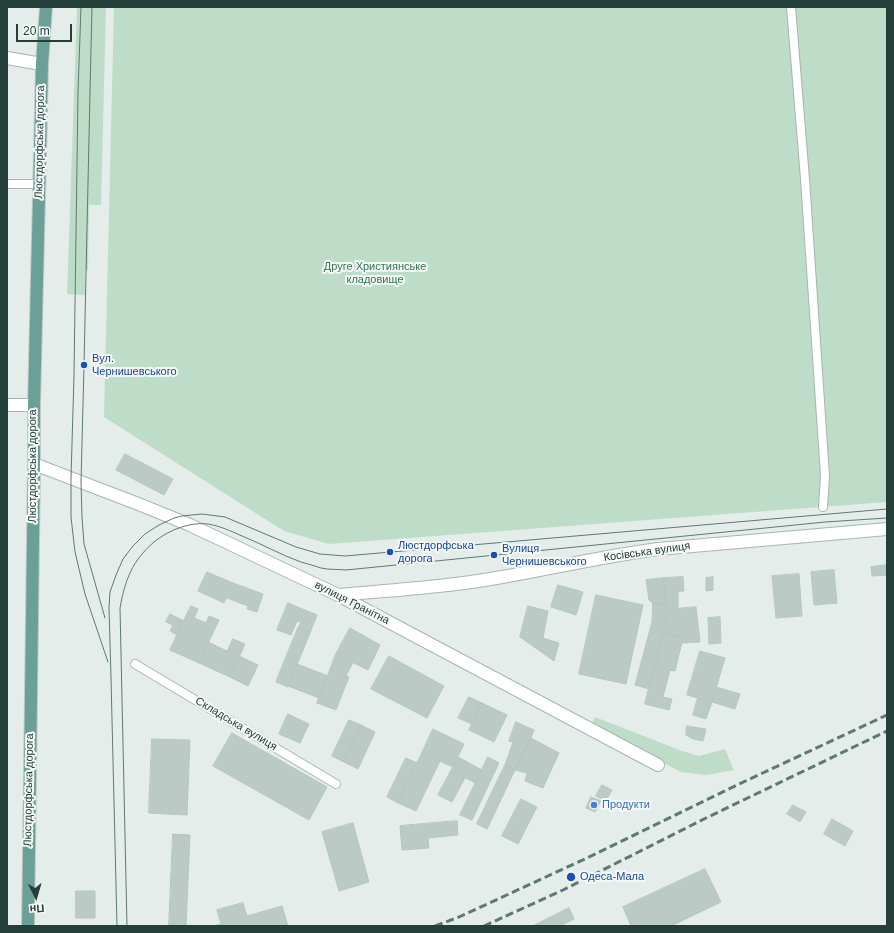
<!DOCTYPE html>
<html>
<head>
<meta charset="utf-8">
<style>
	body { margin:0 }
	#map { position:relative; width:894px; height:933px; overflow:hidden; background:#e4ede9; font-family:Helvetica,sans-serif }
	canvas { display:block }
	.frame { position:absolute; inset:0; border:8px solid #243e39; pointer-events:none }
	.north { position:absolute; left:16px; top:877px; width:40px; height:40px; -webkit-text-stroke:3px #f4f9f7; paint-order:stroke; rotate:175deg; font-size:11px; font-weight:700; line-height:16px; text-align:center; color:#243e39 }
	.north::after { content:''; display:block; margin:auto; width:14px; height:18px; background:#243e39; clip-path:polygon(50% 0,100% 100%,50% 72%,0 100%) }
	.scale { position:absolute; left:16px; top:24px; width:56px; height:18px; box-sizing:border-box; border:2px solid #243e39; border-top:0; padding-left:5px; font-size:12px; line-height:14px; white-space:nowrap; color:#243e39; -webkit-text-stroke:3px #f4f9f7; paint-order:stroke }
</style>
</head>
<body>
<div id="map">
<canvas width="894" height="933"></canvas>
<div class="frame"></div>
<div class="north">Пн</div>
<div class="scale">20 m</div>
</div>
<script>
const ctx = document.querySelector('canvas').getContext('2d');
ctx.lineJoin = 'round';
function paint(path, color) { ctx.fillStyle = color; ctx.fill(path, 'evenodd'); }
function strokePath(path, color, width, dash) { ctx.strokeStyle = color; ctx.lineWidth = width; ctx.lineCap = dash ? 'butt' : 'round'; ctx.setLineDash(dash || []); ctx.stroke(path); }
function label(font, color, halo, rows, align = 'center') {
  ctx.font = font + ' Helvetica,sans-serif'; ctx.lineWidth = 4; ctx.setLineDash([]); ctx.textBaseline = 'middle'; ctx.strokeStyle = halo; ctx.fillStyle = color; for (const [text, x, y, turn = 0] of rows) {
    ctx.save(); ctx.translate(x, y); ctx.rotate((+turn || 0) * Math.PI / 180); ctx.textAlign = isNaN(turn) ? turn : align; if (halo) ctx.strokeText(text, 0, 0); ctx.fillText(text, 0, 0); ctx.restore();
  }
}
paint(new Path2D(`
	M77 7H106L101 205H89L88 270H85V295L67 294Z
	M114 7H887V502L329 544 284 531 104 417Z
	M595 717 682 751 699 756 725 749 734 770 706 775 681 772 591 725Z`), '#beddc9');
const building = new Path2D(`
	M125 454 173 479 164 495 116 470Z
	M887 565V575L872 576 871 567Z
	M834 570 837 603 814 605 811 572Z
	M207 572 233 583 224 603 198 591Z
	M799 574 802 616 776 618 772 576Z
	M683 577 684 591 665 592 664 578Z
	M713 577V590L706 591V578Z
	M664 578 666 605 653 604 649 600 646 580Z
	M233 583 263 594 257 612 247 609 248 606 227 598Z
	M558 585 583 592 576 615 551 607Z
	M665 592H678V609L666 610Z
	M596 595 643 605 626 684 579 674Z
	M288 603 317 615 310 633 298 628 301 622 297 621 291 635 277 630Z
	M653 604 666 605 667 616 649 689 635 685 652 622Z
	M191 606 198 609 194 618 206 623 209 616 219 620 199 663 170 650Z
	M528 606 548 611 543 638 559 643 554 661 520 637Z
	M696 607 700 642 682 643 683 638 663 633 667 616 666 610Z
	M170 614 184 621 177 635 170 631 173 625 166 622Z
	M720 617 721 643 709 644 708 618Z
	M298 628 310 633 288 687 276 682Z
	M350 628 380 645 368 670 336 654Z
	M663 633 683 638 675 671 670 670 663 697 672 699 669 710 645 704Z
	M233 639 245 644 230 677 199 663 208 642 227 651Z
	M700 651 725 658 712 702 687 695Z
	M336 654 353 662 346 676 330 670Z
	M239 656 258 665 248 686 230 677Z
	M389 656 444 686 427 718 371 689Z
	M297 664 328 676 319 698 288 686Z
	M330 670 349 677 336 710 317 703Z
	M716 687 740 694 735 709 712 702Z
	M469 697 482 703 472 724 458 718Z
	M698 698 712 702 706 719 693 715Z
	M482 703 507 715 494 742 469 730Z
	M288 714 309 724 300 743 279 734Z
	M349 720 361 725 344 762 332 756Z
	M516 722 534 730 531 738 515 770 505 765 513 742 509 741Z
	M361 725 375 732 358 769 344 762Z
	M687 726 706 729 703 741 693 739 686 735Z
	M433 729 464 744 453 767 422 753Z
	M232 733 327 787 309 820 213 766Z
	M531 738 559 753 543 788 525 781 527 773 515 770Z
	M152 739 190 740 187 815 149 813Z
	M422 753 440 761 416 811 398 803Z
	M458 757 482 770 476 783 451 771Z
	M488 757 499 763 472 820 460 815Z
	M406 758 417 763 398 803 387 797Z
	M505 765 515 770 487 829 477 824Z
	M451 771 465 778 452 802 438 795Z
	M602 785 612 790 606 801 596 796Z
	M591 797 601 801 595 812 586 808Z
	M521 799 537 807 518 844 502 836Z
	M793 805 806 812 800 822 787 814Z
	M832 819 853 831 845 846 824 834Z
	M457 821 458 835 428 838 429 848 402 850 400 826Z
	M353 823 369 882 339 891 322 832Z
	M173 834 190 835 186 926H169Z
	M705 869 721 902 671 926H631L623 907Z
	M76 891H95V918H76Z
	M243 903 247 916 282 906 288 926H214L221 924 217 910Z
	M569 908 574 919 560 926H533Z`);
paint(building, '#bccac6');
strokePath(building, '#b6c6c1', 1);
const service = new Path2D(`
	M791 7 805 179 825 476 823 507
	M7 184H39
	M135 664 336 784`);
const minor = new Path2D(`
	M7 405H34
	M34 464 141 505 190 525 338 595 658 765
	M338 595C393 590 448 587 502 577 554 568 605 556 658 549L887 529`);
const tertiary = new Path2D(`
	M7 58 42 64`);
const primary = new Path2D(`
	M28 926 34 464V405L41 111 42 64 46 7`);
strokePath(service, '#a7b5b1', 10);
strokePath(minor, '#a7b5b1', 14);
strokePath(tertiary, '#a7b5b1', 14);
strokePath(primary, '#c2c9c8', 14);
strokePath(service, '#fff', 8);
strokePath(minor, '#fff', 12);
strokePath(tertiary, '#fff', 12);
strokePath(primary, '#6aa097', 12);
strokePath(new Path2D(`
	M81 7 78 92 74 375 71 478V517L75 552 85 594 108 662
	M92 7 90 92 84 365 81 482 82 517 84 544 105 618
	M117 926 111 678 109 608 110 592 116 575 123 559 133 546 145 534 159 525 174 518 182 516 202 514 225 517 296 547 320 554 345 556 887 509
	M127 926 120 608C125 580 132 561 154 542 169 530 189 522 208 524 220 526 231 531 242 536 262 544 281 555 301 562 308 564 315 566 321 568 329 570 338 569 346 570L825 522 887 518`), '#5e7974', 1);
strokePath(new Path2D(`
	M435 926 459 917 587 858 737 785 887 715
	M484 926 563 890 706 818 887 731`), '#5e7974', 3, [8, 4]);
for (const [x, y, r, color] of [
	[84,365,4,"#1a4fb4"],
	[390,552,4,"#1a4fb4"],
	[494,555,4,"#1a4fb4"],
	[594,805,4,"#3f7fe0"],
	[571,877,5,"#1a4fb4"]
]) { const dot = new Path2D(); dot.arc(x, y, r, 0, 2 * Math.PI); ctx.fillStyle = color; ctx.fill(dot); strokePath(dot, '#f4f9f7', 1.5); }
label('11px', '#243e39', '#f4f9f7', [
	["Люстдорфська дорога",40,142,-89],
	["Люстдорфська дорога",33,466,-90],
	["Косівська вулиця",647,552,-8],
	["вулиця Гранітна",352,603,27],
	["Складська вулиця",236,724,31],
	["Люстдорфська дорога",29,790,-89]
]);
label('11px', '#2f734f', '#f4f9f7', [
	["Друге Християнське",375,267],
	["кладовище",375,280]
]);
label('11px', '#164399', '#f4f9f7', [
	["Вул.",92,359],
	["Чернишевського",92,372],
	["Люстдорфська",398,546],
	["дорога",398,559],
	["Вулиця",502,549],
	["Чернишевського",502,562],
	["Одеса-Мала",580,877]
], 'left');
label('11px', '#366cbe', '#f4f9f7', [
	["Продукти",602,805]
], 'left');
</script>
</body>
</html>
